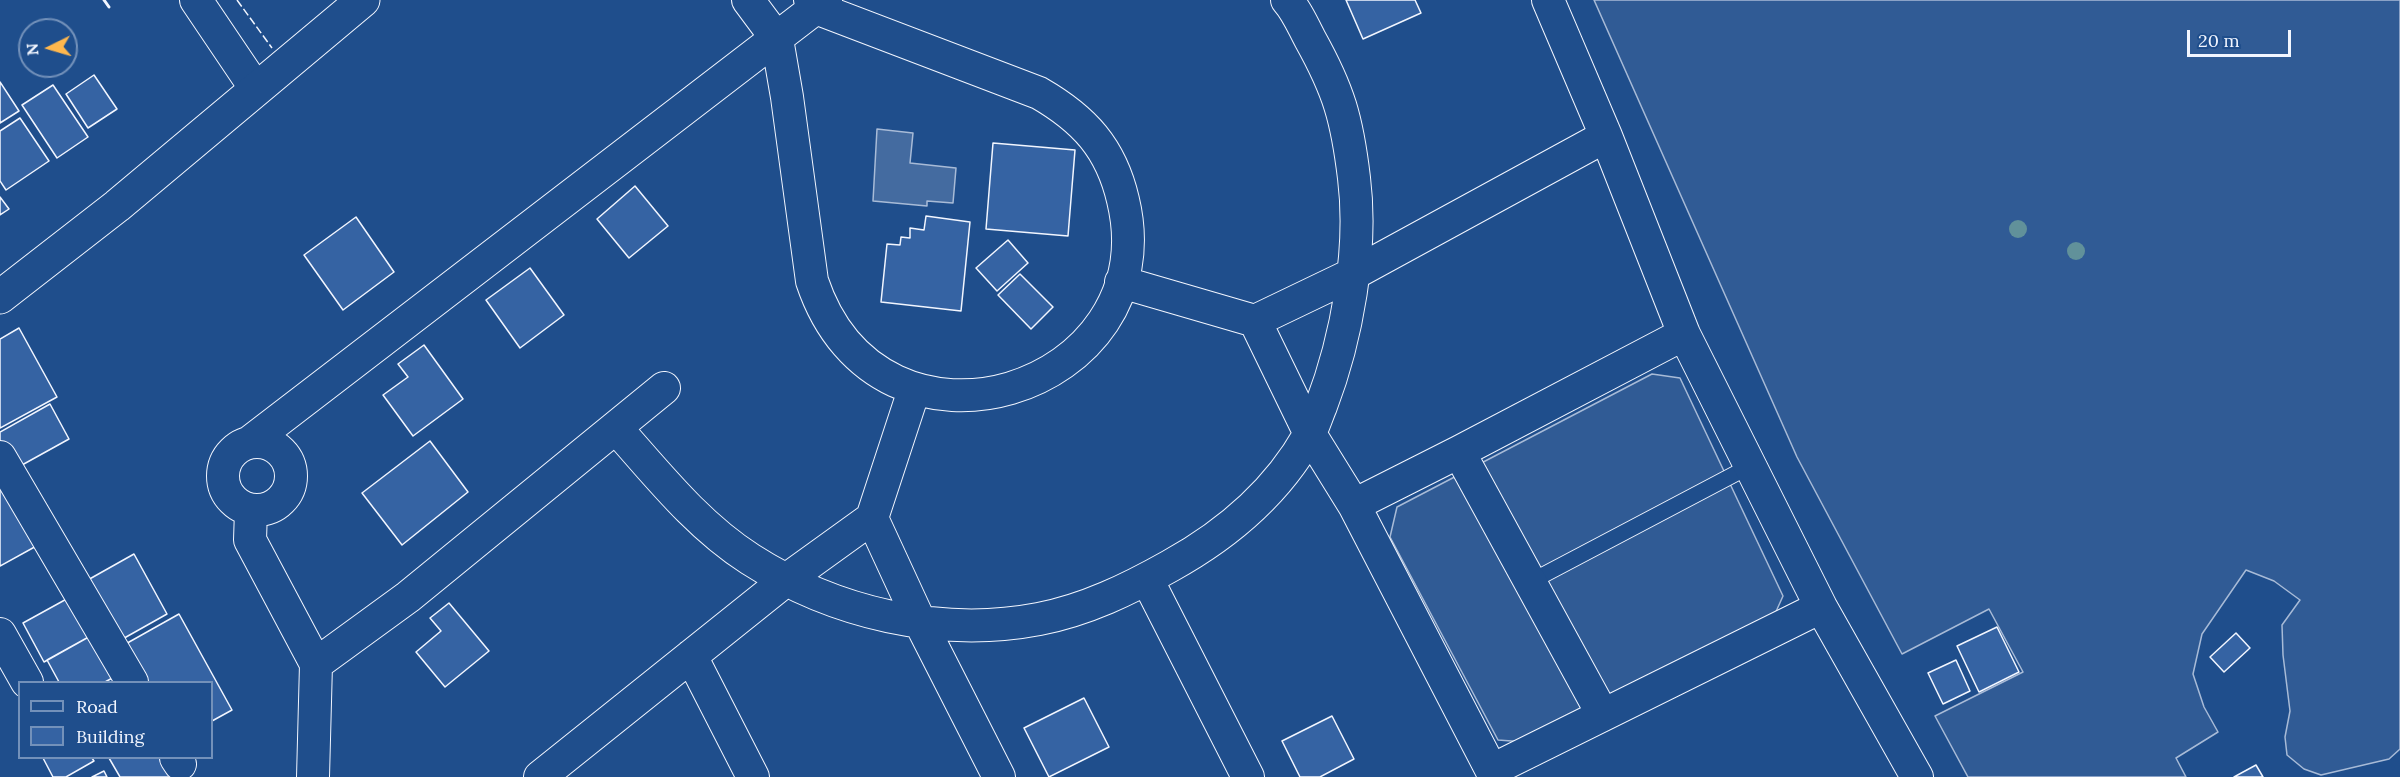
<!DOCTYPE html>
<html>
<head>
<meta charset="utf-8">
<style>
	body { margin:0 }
	#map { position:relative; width:2400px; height:777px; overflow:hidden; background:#1f4e8c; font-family:Lora,serif }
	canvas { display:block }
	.legend { position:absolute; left:18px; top:681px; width:195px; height:78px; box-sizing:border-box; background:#1f4e8c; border:2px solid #7391ba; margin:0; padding:8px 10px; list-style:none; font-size:18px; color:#f2f6ff }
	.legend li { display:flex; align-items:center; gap:12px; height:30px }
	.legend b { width:30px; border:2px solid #7391ba }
	.north { position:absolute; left:18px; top:18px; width:60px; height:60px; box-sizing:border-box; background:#1f4e8c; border:2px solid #7391ba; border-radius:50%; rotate:265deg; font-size:16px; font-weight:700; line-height:24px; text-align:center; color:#f2f6ff }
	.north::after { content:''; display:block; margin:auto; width:21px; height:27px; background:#ffb74d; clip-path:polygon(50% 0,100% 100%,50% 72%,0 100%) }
	.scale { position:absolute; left:2187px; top:30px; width:104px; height:27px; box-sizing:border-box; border:3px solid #f2f6ff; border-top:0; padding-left:8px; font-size:18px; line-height:21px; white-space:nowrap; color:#f2f6ff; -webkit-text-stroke:4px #1f4e8c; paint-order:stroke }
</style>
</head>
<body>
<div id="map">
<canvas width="2400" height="777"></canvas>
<ul class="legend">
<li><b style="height:8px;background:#1f4e8c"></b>Road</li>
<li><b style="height:16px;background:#3563a3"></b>Building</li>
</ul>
<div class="north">N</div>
<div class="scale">20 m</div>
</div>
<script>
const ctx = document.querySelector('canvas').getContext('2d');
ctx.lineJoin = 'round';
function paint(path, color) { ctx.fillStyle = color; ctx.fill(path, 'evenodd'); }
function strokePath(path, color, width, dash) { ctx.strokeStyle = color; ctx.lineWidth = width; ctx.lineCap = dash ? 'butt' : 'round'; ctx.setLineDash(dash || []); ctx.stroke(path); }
const built = new Path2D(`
	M1594 0H2400V749L2389 759 2321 775 2304 769 2287 755 2285 737 2290 711 2283 655 2282 625 2300 600 2274 581 2246 570 2202 634 2193 674 2204 707 2218 732 2176 758 2186 777H1968L1935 716 2023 672 1989 609 1902 654 1797 457Z
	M1652 374 1680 378 1783 596 1774 616 1525 742 1498 740 1390 537 1397 507Z`);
paint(built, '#305b95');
strokePath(built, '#a8bbd7', 1.5);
const water = new Path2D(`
	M877 129 913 133 910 163 956 168 953 203 927 201V206L873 201Z`);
paint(water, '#446ba0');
strokePath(water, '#a8bbd7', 1.5);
const building = new Path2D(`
	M1346 0H1415L1421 13 1363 39Z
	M94 75 117 109 88 128 66 94Z
	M0 82 19 111 0 123Z
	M53 85 88 137 57 158 22 105Z
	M20 118 49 161 6 190 0 181V131Z
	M993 143 1075 150 1068 236 986 229Z
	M635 186 668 226 629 258 597 219Z
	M0 197 9 209 0 215Z
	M926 216 970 222 961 311 881 302 887 244 900 245 901 237 910 238V228L924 230Z
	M356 217 394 272 343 310 304 255Z
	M1008 240 1028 263 997 291 976 268Z
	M530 268 564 315 520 348 486 300Z
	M1020 274 1053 307 1031 329 998 295Z
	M19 328 57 397 0 428V339Z
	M424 345 463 399 413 436 383 395 408 377 398 364Z
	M50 404 69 439 13 470 0 445V432Z
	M430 441 468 492 402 545 362 493Z
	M0 485 40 544 0 566Z
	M134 554 167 614 119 641 86 581Z
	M72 596 94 634 44 662 23 623Z
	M449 603 489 651 445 687 416 652 441 631 430 618Z
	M179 614 232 710 212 721V682H142L122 646Z
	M1997 627 2019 672 1979 692 1957 646Z
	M2236 633 2250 648 2224 672 2210 657Z
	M94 634 116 676 105 682H59L47 660Z
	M1956 660 1970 691 1943 704 1928 673Z
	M1084 698 1109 747 1049 777 1024 728Z
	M1332 716 1354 759 1320 777H1300L1282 741Z
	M43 758H92L94 761 66 777H53Z
	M109 758H167L177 777H120Z
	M2256 765 2263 777H2234Z
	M104 771 107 777H92Z`);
paint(building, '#3563a3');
strokePath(building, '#f2f6ff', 1.5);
const service = new Path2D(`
	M1530 582 1750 466`);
const minor = new Path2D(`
	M196 0 256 89
	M748 0 777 39 787 97 812 281C880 485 1169 390 1123 200 1111 148 1084 119 1039 93L816 8 810 0
	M1548 0 1606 136 1684 334 1821 607 1917 777
	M1121 282 1255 321 1353 274 1606 136
	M1255 321 1310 434 1354 505 1495 777
	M617 429C658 475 697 525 750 559 834 613 940 638 1039 619 1086 610 1129 589 1170 566 1226 535 1277 492 1309 435 1314 426 1317 415 1321 406 1347 338 1363 250 1354 178 1347 119 1339 91 1310 39 1303 26 1297 11 1287 0
	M250 442 826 0
	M223 476a34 34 0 1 1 68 0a34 34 0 1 1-68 0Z
	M1459 452 1603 715
	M0 457 132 682
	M1354 505 1459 452 1684 334
	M251 510 250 540 316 664
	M872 518 920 622 999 777
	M1147 579 1248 777
	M0 634 27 682
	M691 656 753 777
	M176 758 180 764
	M1492 770 1821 607
	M313 777 316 664 408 597 664 388
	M540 777 786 580 872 518 914 390`);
const tertiary = new Path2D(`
	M0 297 117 206 363 0`);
strokePath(service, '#f2f6ff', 17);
strokePath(minor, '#f2f6ff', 34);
strokePath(tertiary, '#f2f6ff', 35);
strokePath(service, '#1f4e8c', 15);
strokePath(minor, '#1f4e8c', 32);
strokePath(tertiary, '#1f4e8c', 33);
strokePath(new Path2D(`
	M237 0 272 48`), '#f2f6ff', 1.5, [8, 3]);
strokePath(new Path2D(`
	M104 0 109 7`), '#f2f6ff', 3);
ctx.fillStyle = '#61919a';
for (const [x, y] of [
	[2018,229],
	[2076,251]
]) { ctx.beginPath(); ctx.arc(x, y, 9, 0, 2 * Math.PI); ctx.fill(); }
</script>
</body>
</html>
